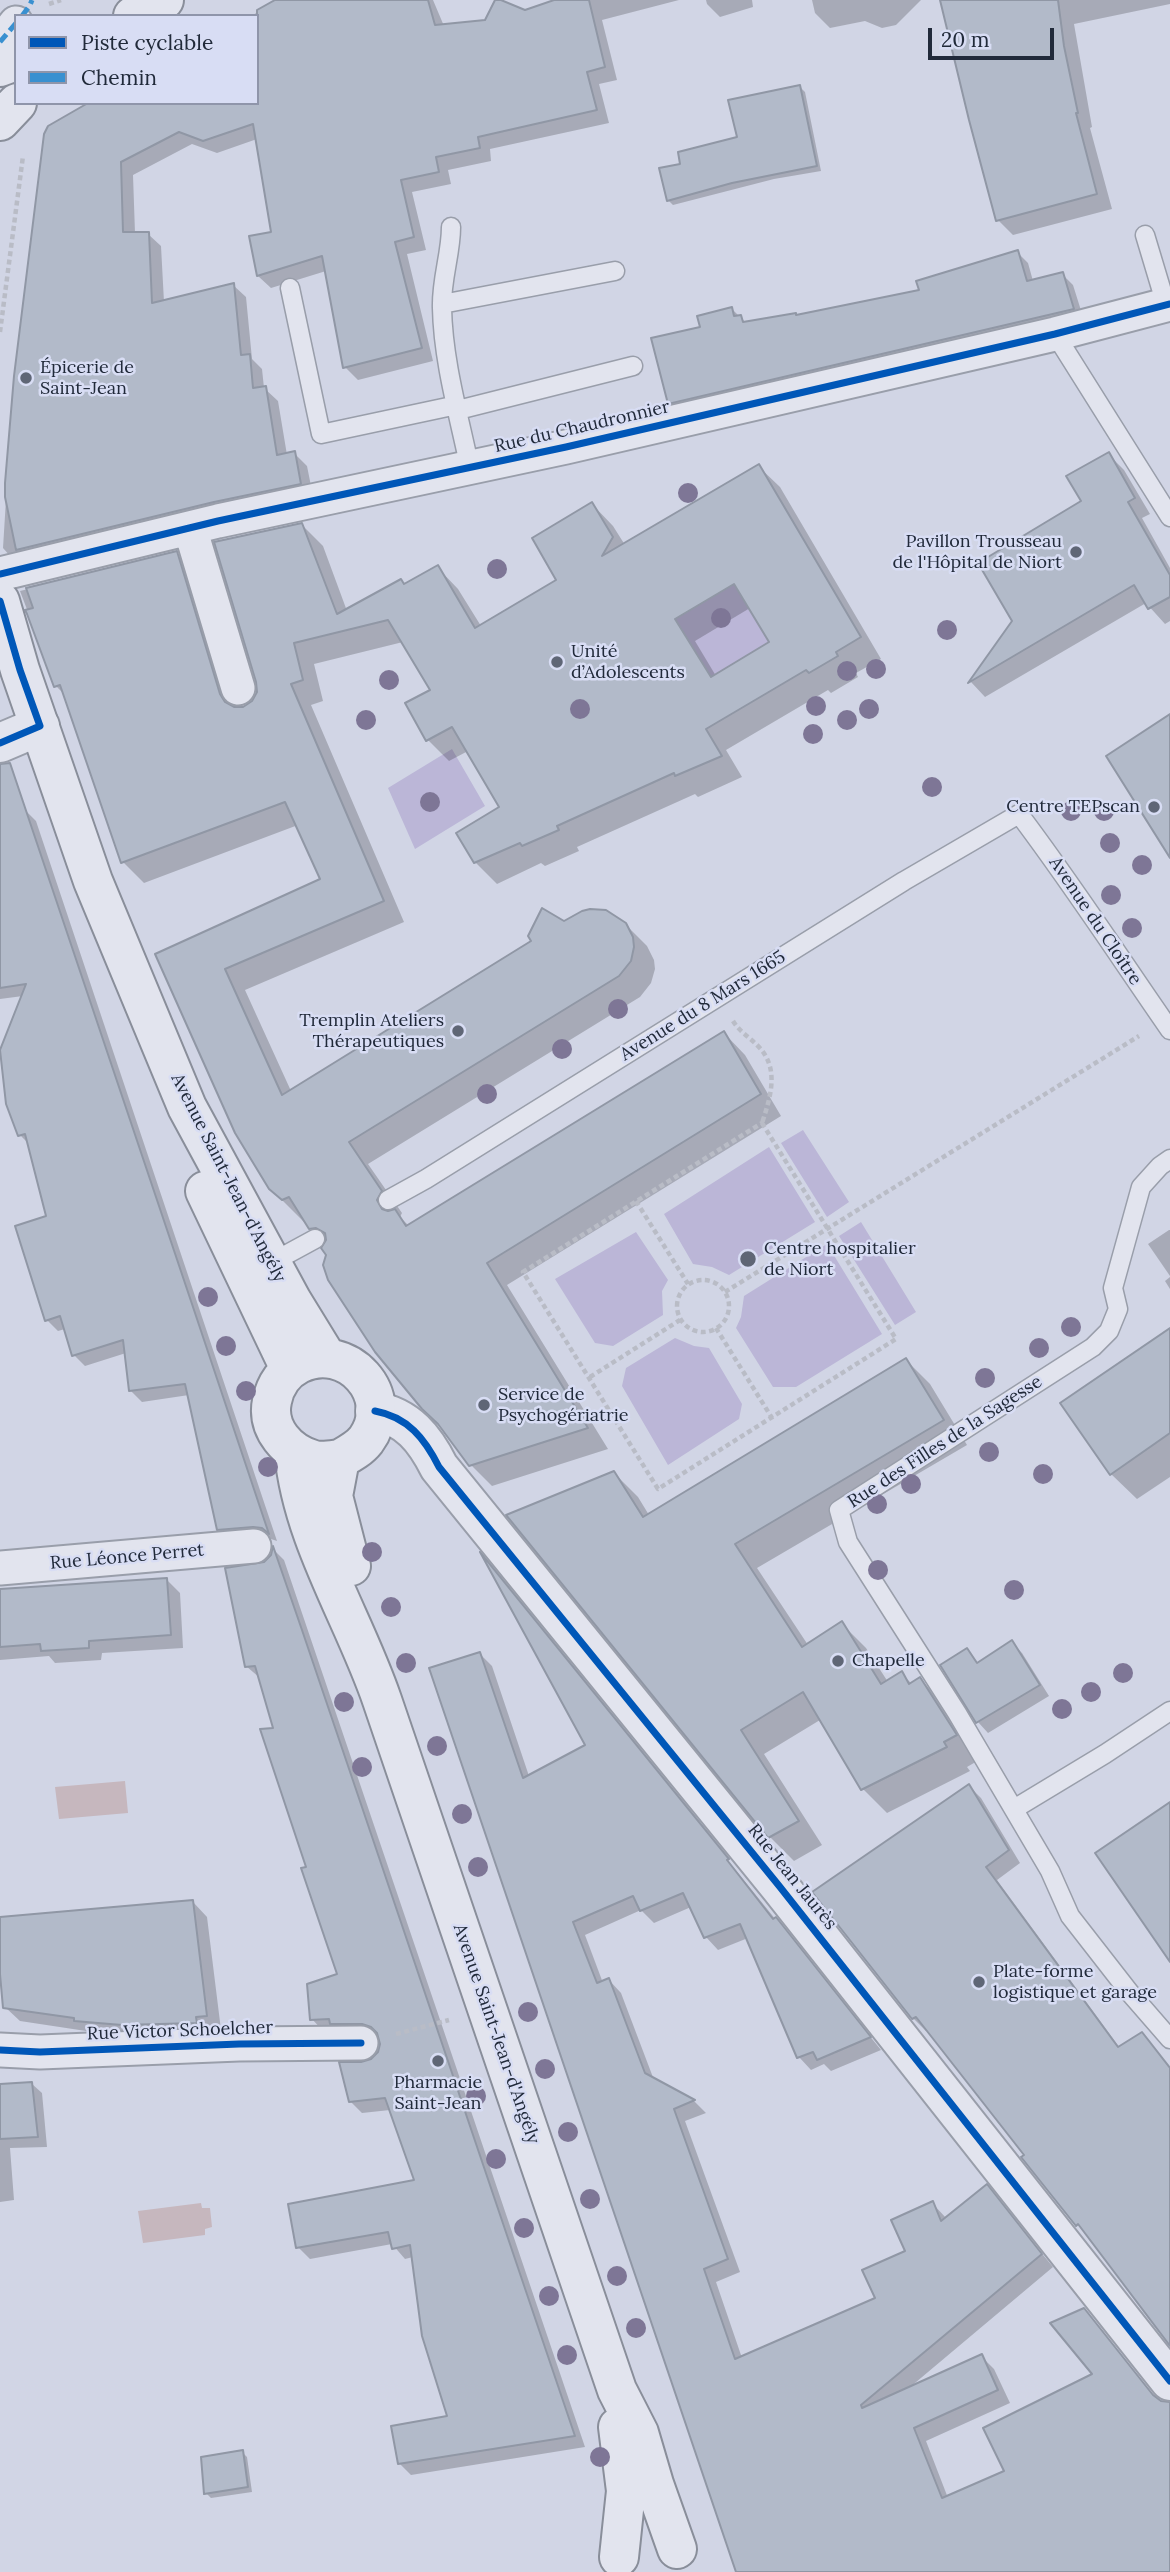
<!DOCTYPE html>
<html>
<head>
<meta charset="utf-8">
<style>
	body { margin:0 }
	#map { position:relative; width:1170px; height:2572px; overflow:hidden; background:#d1d5e5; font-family:Lora,serif }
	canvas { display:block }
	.legend { position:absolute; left:14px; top:14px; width:245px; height:91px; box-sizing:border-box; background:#d8ddf4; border:2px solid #8f95aa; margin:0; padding:9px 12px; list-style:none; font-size:21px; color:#212a3a }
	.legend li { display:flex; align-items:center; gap:14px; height:35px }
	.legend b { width:35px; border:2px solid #8f95aa }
	.scale { position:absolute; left:928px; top:28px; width:126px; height:32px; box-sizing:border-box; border:4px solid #212a3a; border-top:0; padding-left:9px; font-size:21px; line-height:24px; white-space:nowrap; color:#212a3a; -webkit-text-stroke:5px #d8ddf4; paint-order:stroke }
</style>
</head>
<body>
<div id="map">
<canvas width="1170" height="2572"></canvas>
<ul class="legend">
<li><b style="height:9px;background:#0057b8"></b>Piste cyclable</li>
<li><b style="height:9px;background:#3990d0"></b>Chemin</li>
</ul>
<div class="scale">20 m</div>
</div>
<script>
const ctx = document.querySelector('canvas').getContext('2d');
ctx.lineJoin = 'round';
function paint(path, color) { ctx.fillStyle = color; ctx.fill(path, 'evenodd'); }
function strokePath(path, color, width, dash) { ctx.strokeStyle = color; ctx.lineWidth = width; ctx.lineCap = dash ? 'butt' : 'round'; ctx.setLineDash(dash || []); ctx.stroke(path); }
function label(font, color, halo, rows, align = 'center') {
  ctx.font = font + ' Lora,serif'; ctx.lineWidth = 5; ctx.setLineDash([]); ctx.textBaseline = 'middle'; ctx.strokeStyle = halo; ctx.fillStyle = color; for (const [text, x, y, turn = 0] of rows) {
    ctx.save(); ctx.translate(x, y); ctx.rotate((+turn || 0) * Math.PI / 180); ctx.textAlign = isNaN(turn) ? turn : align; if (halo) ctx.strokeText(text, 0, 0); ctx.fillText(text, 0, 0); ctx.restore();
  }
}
paint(new Path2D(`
	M734 584 769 642 711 677 675 619Z
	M452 749 485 806 415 849 388 788Z
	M803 1130 849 1202 827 1217 781 1143Z
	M769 1147 815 1222 729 1275 712 1267 693 1264 664 1214Z
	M861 1222 916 1312 895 1325 839 1236Z
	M636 1232 668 1280 662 1291 663 1315 613 1346 595 1343 555 1279Z
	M827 1244 882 1334 796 1387H773L736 1328 741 1317 744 1296Z
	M675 1338 694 1346 709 1348 742 1404 739 1419 668 1465 622 1386 626 1368Z`), '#bbb6d7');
paint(new Path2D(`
	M125 1781 128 1813 59 1819 55 1787Z
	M201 2203 202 2208H210L212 2227 205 2229V2235L143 2243 138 2211Z`), '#c6b7be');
paint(new Path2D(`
	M280 0H433L444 26 486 22 497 0 524 12 559 0H679L602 20 617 80 599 84 609 123 490 149 491 161 448 170 451 184 412 192 426 250 407 254 433 361 358 380 345 367 326 271 271 288 258 276 273 233 257 139 217 153 192 144 133 175 135 233 148 234 161 246 164 302 233 285 246 297 252 359 262 369 264 388 278 401 287 455 294 453 307 466 313 496 18 565 3 548 7 483 45 134 257 103V16H251Z
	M706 0H752L753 7 720 17 707 4Z
	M812 0H921L896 25 882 28 865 21 830 28 815 13Z
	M944 0H1170V4L1074 24 1092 127 1090 128 1112 209 1013 235 998 220Z
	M800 87 805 92 821 171 774 179 673 205 668 200 682 165 739 138Z
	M1017 252 1028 263 1033 281 1062 274 1073 285 1084 320 681 414 670 403 702 328 732 309 746 323 797 317 921 291Z
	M1108 454 1124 470 1150 514 1142 518 1170 568V621L1165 624 1146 603 985 697 971 682 1014 621 1084 502Z
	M758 466 780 487 881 659 856 673 858 677 831 693 828 690 726 750 742 777 698 797 695 794 577 847 579 851 545 866 541 863 497 884 475 862 458 833 501 808 468 751 449 761 428 740 408 704 432 691 403 642 314 664 323 701 311 705 404 922 245 990 291 1091 564 923 625 924 647 946 654 960 655 969 651 983 640 997 368 1164 402 1213 400 1217 409 1226 724 1033 745 1055 781 1116 507 1285 608 1449 492 1486 470 1464 328 1255 326 1244 270 1188 158 955 322 880 298 825 144 883 123 862 67 697 56 686 20 591 176 553 197 574 238 708H243L254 702 259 692 302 525 323 546 347 611 405 586 437 567 458 589 481 626 559 580 592 504 613 526 625 545ZM750 608 771 642 716 676 695 641Z
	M0 809H24L36 821 277 1541 265 1537 229 1540 218 1529 189 1395 142 1402 131 1391 126 1353 85 1366 74 1355 65 1329 58 1331 47 1320 48 1217 30 1145 20 1135 23 996 0 999Z
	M1169 1230H1170V1276L1148 1244Z
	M1170 1277V1289L1165 1281Z
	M1170 1330V1477L1137 1499 1111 1474Z
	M906 1360 930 1384 967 1445 757 1568 808 1645 842 1624 866 1648 888 1682 902 1674 912 1684 920 1679 944 1703 979 1760 967 1767 970 1771 887 1813 863 1789 820 1720 764 1754 822 1845 794 1861 770 1837 614 1473 638 1497 649 1515Z
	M274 1550 284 1560 585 2447 411 2475 399 2463 450 2417 413 2257 405 2259 392 2244 310 2259 298 2247 416 2182 390 2110 362 2113 350 2101 361 2064 372 2061 380 2053 382 2044 380 2036 323 2031 312 2019 339 1975 260 1678 246 1666 265 1564 273 1556Z
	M487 1562 881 2050 831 2071 824 2064 811 2070 799 2057 748 1938 718 1950 706 1937 691 1907 654 1923 641 1910 585 1935 603 1983 609 1980 621 1993 654 2080 694 2101 706 2113 685 2121 740 2272 716 2282 742 2358 877 2299 908 2252 933 2204 947 2219 987 2187 1053 2267 909 2388 981 2356 994 2369 1010 2403 926 2441 948 2498 1006 2472 1095 2375 1084 2310 1158 2401 1170 2404V2572H738L480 1654 492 1666 529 1776 588 1745Z
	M167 1580 180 1593 183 1648 102 1653 101 1660 55 1663 49 1656 0 1660V1591Z
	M1012 1643 1022 1653 1049 1696 988 1733 978 1722 942 1665 967 1650 979 1664Z
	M969 1786 981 1798 1020 1863 997 1880 1120 2048 1141 2035 1170 2067V2343L1131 2289 1023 2157 1026 2155 928 2030 926 2031 913 2018Z
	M193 1902 207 1917 221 2030 90 2035 86 2031 20 2021 5 2007 0 1956V1918Z
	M32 2084 42 2093 47 2147 10 2148 14 2200 0 2202V2087Z
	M242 2452 247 2457 252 2492 211 2498 206 2493Z`), '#0003');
const building = new Path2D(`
	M275 0H428L435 25 485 20 495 0H501L525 10 554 0H589L605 67 587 72 597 110 478 137 480 148 436 157 439 172 401 180 414 237 395 242 422 348 343 368 322 256 257 276 249 236 271 232 253 124 203 141 179 132 121 162 123 232H149L152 303 234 283 241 355 250 354 253 388 266 386 277 455 295 451 301 484 214 502 16 550 5 497V483L14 376 44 134 48 126 88 103H257V10Z
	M940 0H1058L1064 46 1078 113H1076L1097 194 996 221 969 120Z
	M800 85 817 166 732 183 667 201 659 168 680 164 678 152 737 137 728 100Z
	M1018 250 1027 281 1063 272 1074 309 668 404 651 338 700 327 697 316 732 307 734 316 741 315 743 322 796 313V315L919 290 916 281Z
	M1109 452 1135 498 1128 502 1170 575V597L1148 609 1134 585 968 683 1012 621 978 563 1081 501 1066 476Z
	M759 464 861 637 836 652 838 656 809 673 806 670 706 729 722 756 675 776 674 773 557 826 559 830 522 846 520 843 474 863 456 833 499 807 452 727 426 741 405 703 430 690 388 620 294 643 303 680 291 684 384 901 225 969 282 1095 531 941 528 936 542 908 564 921 582 911 590 909 606 910 626 923 633 937 634 947 631 961 619 976 349 1142 382 1191 377 1200 382 1209 388 1211 395 1209 406 1226 724 1031 761 1094 487 1263 588 1428 469 1466 438 1424 422 1409 375 1352 328 1280 323 1265 326 1255 321 1248 326 1240 325 1233 316 1228 309 1229 289 1197 282 1200 269 1189 235 1133 155 954 320 879 285 802 121 863 60 685 54 687 27 614 25 610 33 608 26 588 177 551 220 694 225 702 234 707H243L252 701 257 692 256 682 214 542 302 523 337 614 401 579 404 584 438 565 475 628 556 580 532 538 592 502 613 537 602 556ZM734 584 769 642 711 677 675 619Z
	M1170 714V858L1106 756Z
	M10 763 192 1304 269 1534 262 1528 253 1527 217 1530 185 1384 129 1391 123 1340 72 1356 60 1316 45 1321 15 1226 46 1216 25 1134 18 1136 6 1104 0 1050 26 984 0 988V764Z
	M1170 1328V1433L1110 1475 1060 1403Z
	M906 1358 944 1420 735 1544 802 1647 842 1621 881 1684 902 1671 909 1684 920 1677 957 1735 944 1742 947 1747 861 1790 803 1692 741 1730 799 1821 768 1838 506 1515 614 1471 643 1517Z
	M273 1546 302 1630 575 2436 398 2464 391 2426 447 2416 422 2336 410 2245 392 2249 388 2232 296 2248 288 2204 414 2180 385 2098 349 2102 339 2062H361L371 2059 378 2052 380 2044 377 2033 371 2027 362 2024H330L329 2019 310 2020 307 1984 337 1974 301 1868 306 1867 260 1729 273 1728 255 1666 245 1667 225 1568 264 1562 271 1555Z
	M480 1552 729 1859 727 1860 773 1919 776 1917 871 2037 817 2060 813 2052 797 2058 740 1924 704 1938 683 1893 640 1911 633 1896 573 1922 597 1983 609 1978 645 2073 695 2100 674 2109 728 2259 704 2269 735 2359 875 2298 862 2270 905 2251 891 2220 933 2201 941 2221 987 2184 1042 2254 861 2405 862 2408 982 2354 998 2390 914 2428 942 2498 1004 2471 983 2428 1092 2374 1050 2323 1084 2308 1153 2395 1161 2401 1170 2402V2572H736L429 1668 480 1652 523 1778 585 1745Z
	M167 1578 171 1635 89 1641V1648L41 1651 40 1644 0 1647V1589Z
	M1012 1640 1040 1685 976 1723 940 1665 967 1648 977 1663Z
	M969 1784 1009 1850 986 1867 1118 2047 1142 2032 1170 2068V2346L1078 2224 1076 2226 1021 2157 1024 2155 916 2017 912 2019 812 1892Z
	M1170 1802V1962L1095 1853Z
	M193 1900 207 2016 196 2017 197 2023 122 2025 74 2021V2018L3 2008 0 1974V1917Z
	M32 2082 38 2137 0 2139V2084Z
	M243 2450 248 2487 204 2494 201 2457Z`);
paint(building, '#b2bac9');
strokePath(building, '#9097a5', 2);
const service = new Path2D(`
	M451 227C451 254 441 280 442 308 443 361 459 416 470 469
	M1145 235 1166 305
	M290 288 321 434 457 405
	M442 304 615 271
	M1055 334 1170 517
	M458 410 633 366
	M1170 1159 1160 1166 1141 1187 1113 1288 1118 1309 1109 1331 1093 1347 839 1510 848 1542 957 1713 1050 1871 1070 1916 1130 1993 1170 2039
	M388 1200 426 1179 904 881 1019 814C1072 884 1120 958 1170 1030
	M269 1264 315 1239
	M1014 1809 1105 1754 1170 1711`);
const minor = new Path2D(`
	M0 42 16 23
	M190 528 238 688
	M0 574 218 521 566 447 1055 334 1170 304
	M0 1568 254 1546
	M0 2050 40 2052 239 2044 361 2043`);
const tertiary = new Path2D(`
	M0 743 40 726
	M375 1411C408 1417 425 1439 439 1467L780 1887 1170 2381`);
const secondary = new Path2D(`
	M133 16 164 0
	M0 67 16 61
	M0 121 17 103
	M0 601 20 670 93 881 187 1107 292 1301 327 1358
	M205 1191 290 1369
	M294 1452C302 1540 354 1618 382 1700 460 1930 539 2160 617 2390L639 2433 654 2484 677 2549
	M340 1459C332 1460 322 1462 314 1460 288 1453 266 1429 272 1401 275 1385 285 1371 299 1364 347 1340 398 1396 366 1440 359 1449 349 1454 340 1459L333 1496 351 1566
	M618 2427 626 2491 619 2557`);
strokePath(service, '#999eaa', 21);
strokePath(minor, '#999eaa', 37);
strokePath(tertiary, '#999eaa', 42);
strokePath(secondary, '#898e9a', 42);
strokePath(new Path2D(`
	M49 4 61 0
	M0 332 23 156
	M733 1021C739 1031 749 1037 757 1045 780 1067 771 1096 762 1123
	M762 1123 896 1339 658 1489 523 1272Z
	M636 1201 688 1284
	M677 1306a26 26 0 1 1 52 0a26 26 0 1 1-52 0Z
	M725 1292 1139 1036
	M716 1328 772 1418
	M590 1377 680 1320
	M396 2034 449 2020`), '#b9bcc6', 4.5, [5, 3.5]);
strokePath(service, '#e2e4ee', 18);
strokePath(minor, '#e2e4ee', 33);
strokePath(tertiary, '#e2e4ee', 38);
strokePath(secondary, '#e2e4ee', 38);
strokePath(new Path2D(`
	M22 16 30 5 32 0
	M0 42 16 23`), '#3990d0', 5, [10, 5]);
strokePath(new Path2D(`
	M0 574 218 521 566 447 1055 334 1170 304
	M0 601 20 670 40 726 0 743
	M375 1411C408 1417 425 1439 439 1467L780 1887 1170 2381
	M0 2050 40 2052 239 2044 361 2043`), '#0057b8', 7);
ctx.fillStyle = '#7e7696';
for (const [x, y] of [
	[688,493],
	[497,569],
	[721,618],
	[947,630],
	[876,669],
	[847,671],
	[389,680],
	[816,706],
	[580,709],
	[869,709],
	[366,720],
	[847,720],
	[813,734],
	[932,787],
	[430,802],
	[1071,811],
	[1104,811],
	[1110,843],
	[1142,865],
	[1111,895],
	[1132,928],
	[618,1009],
	[562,1049],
	[487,1094],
	[208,1297],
	[1071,1327],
	[226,1346],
	[1039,1348],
	[985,1378],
	[246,1391],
	[989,1452],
	[268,1467],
	[1043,1474],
	[911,1484],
	[877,1504],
	[372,1552],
	[878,1570],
	[1014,1590],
	[391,1607],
	[406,1663],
	[1123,1673],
	[1091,1692],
	[344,1702],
	[1062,1709],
	[437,1746],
	[362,1767],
	[462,1814],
	[478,1867],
	[528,2012],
	[545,2069],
	[476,2096],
	[568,2132],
	[496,2159],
	[590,2199],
	[524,2228],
	[617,2276],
	[549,2296],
	[636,2328],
	[567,2355],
	[600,2457]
]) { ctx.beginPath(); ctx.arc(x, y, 10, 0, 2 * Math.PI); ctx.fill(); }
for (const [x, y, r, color] of [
	[26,378,7,"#5f6676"],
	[1076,552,7,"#5f6676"],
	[557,662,7,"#5f6676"],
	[1154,807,7,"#5f6676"],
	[458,1031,7,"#5f6676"],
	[748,1259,9,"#5f6676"],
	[484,1405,7,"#5f6676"],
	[838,1661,7,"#5f6676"],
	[979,1982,7,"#5f6676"],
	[438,2061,7,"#5f6676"]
]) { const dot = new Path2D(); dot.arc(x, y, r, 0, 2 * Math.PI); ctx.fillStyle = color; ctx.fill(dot); strokePath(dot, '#d8ddf4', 2.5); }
label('18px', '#212a3a', '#d8ddf4', [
	["Épicerie de",40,368],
	["Saint-Jean",40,389],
	["Pavillon Trousseau",1062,542,"right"],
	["de l'Hôpital de Niort",1062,563,"right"],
	["Unité",571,652],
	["d’Adolescents",571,673],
	["Centre TEPscan",1140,807,"right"],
	["Tremplin Ateliers",444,1021,"right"],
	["Thérapeutiques",444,1042,"right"],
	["Centre hospitalier",764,1249],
	["de Niort",764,1270],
	["Service de",498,1395],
	["Psychogériatrie",498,1416],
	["Chapelle",852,1661],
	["Plate-forme",993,1972],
	["logistique et garage",993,1993],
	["Pharmacie",438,2083,"center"],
	["Saint-Jean",438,2104,"center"]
], 'left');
label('18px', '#212a3a', '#d8ddf4', [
	["Rue du Chaudronnier",582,427,-13],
	["Avenue du Cloître",1095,921,56],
	["Avenue du 8 Mars 1665",703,1006,-32],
	["Avenue Saint-Jean-d'Angély",228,1178,63],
	["Rue des Filles de la Sagesse",945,1442,-33],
	["Rue Léonce Perret",127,1557,-5],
	["Rue Jean Jaurès",792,1877,51],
	["Rue Victor Schoelcher",180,2031,-2],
	["Avenue Saint-Jean-d'Angély",496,2034,71]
]);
</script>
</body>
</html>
